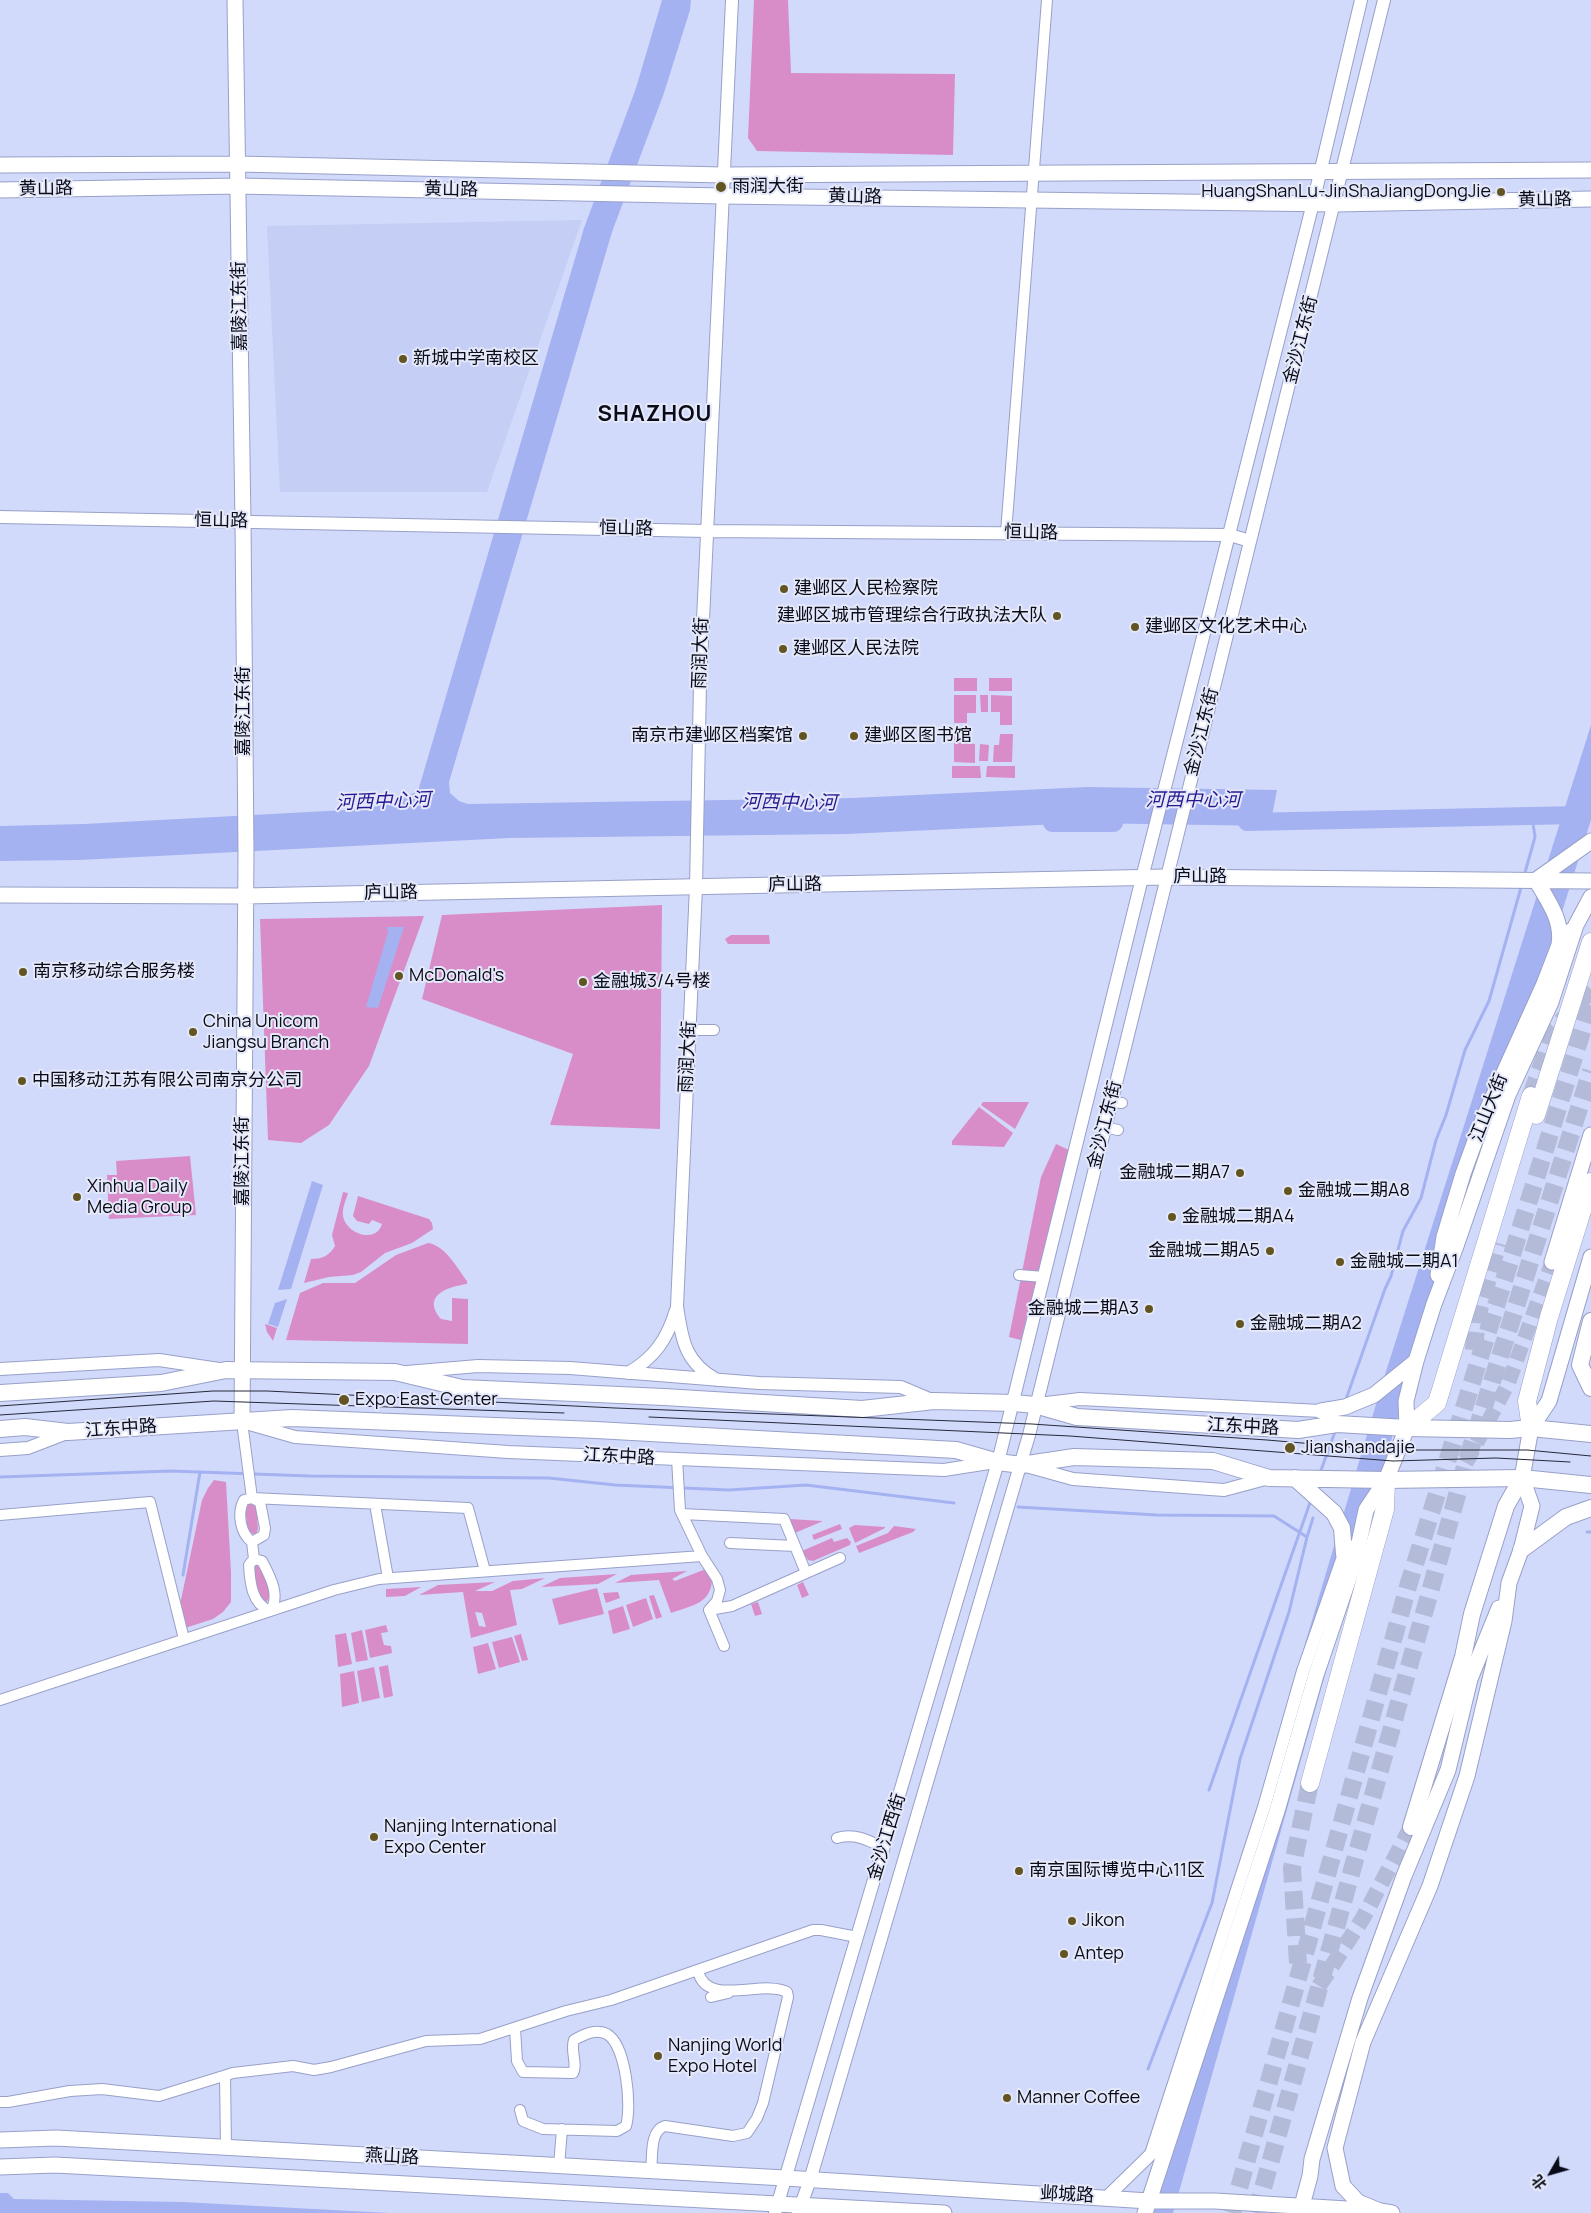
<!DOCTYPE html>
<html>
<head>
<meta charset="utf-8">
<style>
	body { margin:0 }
	#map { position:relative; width:1591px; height:2213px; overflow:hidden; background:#d2dafb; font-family:Manrope,"Noto Sans SC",sans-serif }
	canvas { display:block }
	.north { position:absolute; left:1526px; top:2148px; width:50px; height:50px; -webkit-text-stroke:4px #e4e8f9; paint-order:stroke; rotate:232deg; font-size:14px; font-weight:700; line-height:20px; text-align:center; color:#090b18 }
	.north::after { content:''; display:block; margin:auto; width:18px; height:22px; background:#090b18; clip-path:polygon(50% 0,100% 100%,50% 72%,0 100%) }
</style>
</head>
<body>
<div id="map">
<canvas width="1591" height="2213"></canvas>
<div class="north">北</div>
</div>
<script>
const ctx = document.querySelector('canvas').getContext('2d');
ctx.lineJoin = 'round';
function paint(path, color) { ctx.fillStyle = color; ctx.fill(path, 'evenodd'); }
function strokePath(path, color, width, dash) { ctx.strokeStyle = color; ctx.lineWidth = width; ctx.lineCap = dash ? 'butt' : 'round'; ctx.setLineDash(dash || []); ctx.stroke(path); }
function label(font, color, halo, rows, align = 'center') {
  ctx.font = font + ' Manrope,"Noto Sans SC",sans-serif'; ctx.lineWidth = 4; ctx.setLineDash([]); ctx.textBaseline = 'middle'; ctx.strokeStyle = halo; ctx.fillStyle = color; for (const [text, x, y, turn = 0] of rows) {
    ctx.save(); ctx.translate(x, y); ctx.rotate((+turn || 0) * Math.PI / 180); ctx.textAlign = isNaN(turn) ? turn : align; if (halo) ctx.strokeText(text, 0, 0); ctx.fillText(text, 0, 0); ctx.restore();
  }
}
paint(new Path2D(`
	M582 220 487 492H280L267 226Z`), '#c5cef4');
paint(new Path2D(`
	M754 0H788L791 73 955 74 953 155 757 151 748 138Z
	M954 678H977V691H954Z
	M989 678H1012V691H989Z
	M954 695H976V713H967V723H954Z
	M980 695H988V712H981Z
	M991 695 1012 696V725H1000V712H991Z
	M954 732H968L967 743 975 744V763L954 762Z
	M1000 734H1013L1012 762H993L994 745H999Z
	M980 744 989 745 988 761H979Z
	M952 766H980L981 778H952Z
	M987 766H1015V778L986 777Z
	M662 905 660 1129 550 1125 573 1054 422 999 442 915Z
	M424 916 369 1066 329 1125 301 1143 268 1140 260 919Z
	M731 935H769L770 944H728L725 939Z
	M983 1102H1029L1015 1129 981 1105Z
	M979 1107 1013 1133 1004 1147 952 1145V1141Z
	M1056 1144 1069 1150 1021 1340 1009 1337 1041 1177Z
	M190 1156 196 1215 109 1219 107 1175H117L116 1161Z
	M343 1192 348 1193C346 1200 342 1208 343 1216 346 1234 376 1244 382 1224L372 1220 369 1224 357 1221 353 1216 358 1196 429 1219 432 1223 433 1229 412 1243 385 1253 361 1272 353 1275 329 1277 304 1283 311 1259C322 1259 329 1256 335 1246L332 1235Z
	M428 1243C445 1245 457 1268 467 1281V1284C448 1287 421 1295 441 1319L452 1321V1298L468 1299V1344L286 1340 300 1293 323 1283H355L396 1255Z
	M265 1324 277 1328 273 1341 267 1332Z
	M214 1480 226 1482 231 1572V1602L223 1612 213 1619 182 1629 178 1614 202 1500 208 1488Z
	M251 1502 256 1505 258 1529 256 1534 248 1533 245 1507Z
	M790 1519 823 1521 795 1533Z
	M840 1524 842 1529 814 1540 812 1535Z
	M855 1525 885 1527V1528L855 1543 849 1528Z
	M894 1526 916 1529 913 1532 859 1553 856 1546 888 1533Z
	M832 1538 834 1542 847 1538 851 1542 850 1545 813 1561 808 1560 802 1551Z
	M255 1564 263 1569 270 1596 266 1603C255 1596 255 1580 253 1568Z
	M706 1569 712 1580C711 1604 690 1606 671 1613L659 1580 615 1583 631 1575 687 1571 672 1579 675 1581Z
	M617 1574 598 1584 541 1587 560 1578Z
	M545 1578 522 1589 510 1590 517 1625 471 1638 463 1592 419 1595 438 1585 495 1582 475 1591H492L513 1581ZM475 1612 482 1613 486 1627 479 1626Z
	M803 1582 809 1595 802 1598 797 1585Z
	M421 1587 405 1596 386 1597V1589Z
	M597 1588 604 1614 559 1625 552 1599Z
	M618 1592 620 1598 606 1603 603 1593Z
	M654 1595 662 1617 656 1619 649 1596Z
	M646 1598 653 1619 633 1627 626 1605Z
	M758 1602 762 1614 755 1616 751 1604Z
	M623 1606 630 1629 613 1634 608 1611Z
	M386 1625 388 1632 381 1633 384 1645 391 1646 392 1653 370 1658 365 1630Z
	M362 1630 368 1660 356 1662 351 1633Z
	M346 1633 352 1664 338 1667 335 1635Z
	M521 1634 528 1660 522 1661 514 1636Z
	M512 1637 520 1662 499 1668 492 1642Z
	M488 1643 496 1669 478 1674 473 1647Z
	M388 1665 393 1696 384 1698 379 1667Z
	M374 1667 380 1698 362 1702 357 1671Z
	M354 1671 359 1703 342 1707 340 1674Z`), '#d98dc8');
paint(new Path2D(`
	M662 0H691L690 10 664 93 612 232 449 782 450 793 459 801 468 804 852 798 1087 787 1277 790 1270 826 1082 823 847 834 509 838 80 860 0 861V826L84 824 365 809 391 803 418 791 584 228 636 88Z
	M1591 725V820L1498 1115 1406 1388 1173 2213H1143L1302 1654 1382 1384Z
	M387 927H404L378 1008 366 1007 388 932Z
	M312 1181 323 1185 291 1289 278 1290Z
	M287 1299 278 1327 268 1324 275 1303Z
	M0 2193H8L14 2199 183 2202 389 2213H0Z`), '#a5b2f1');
strokePath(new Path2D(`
	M1524 876 1535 837 1532 816
	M1345 1402 1385 1289 1391 1276 1403 1231 1421 1198 1436 1140 1446 1115 1465 1050 1489 1001 1522 884
	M1320 1473 1336 1429
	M0 1477 171 1471 310 1476 549 1478 615 1485 729 1490 806 1485 954 1503
	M1018 1507 1157 1515 1274 1516 1307 1537 1289 1612 1240 1759 1212 1903 1148 2069
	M1587 1532H1591
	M1307 1537 1313 1518
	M183 1575 200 1472
	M1209 1790 1311 1500`), '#a5b2f1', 3);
strokePath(new Path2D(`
	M1247 822 1577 815
	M1052 823H1114`), '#a5b2f1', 18);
strokePath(new Path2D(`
	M1466 1463 1508 1384 1552 1262`), '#b4bbd9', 15, [15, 8]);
strokePath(new Path2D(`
	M1319 1986 1363 1918 1411 1827`), '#b4bbd9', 16, [16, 8]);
strokePath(new Path2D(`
	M1531 1096 1554 1030 1591 989
	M1474 1350 1477 1317 1498 1243
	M1298 1963 1292 1868 1310 1783
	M1232 2213 1409 1583 1591 1003
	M1256 2213 1466 1463 1591 1071`), '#b4bbd9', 18, [18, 9]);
const minor = new Path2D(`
	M1006 533 1047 0
	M689 1030H714
	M1111 1102 1122 1103
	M1104 1127 1118 1130
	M1019 1275 1044 1277
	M242 1422 252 1498 468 1508 485 1571
	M677 1459 680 1510 702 1556 717 1579 720 1590 717 1601 709 1610
	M375 1504 388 1578
	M682 1514 784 1519 806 1573
	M0 1515 150 1502 184 1639
	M252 1542 264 1535 265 1528 260 1502 252 1498 244 1500C237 1513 240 1533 252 1542L254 1559
	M730 1543 795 1546
	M254 1559 262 1561C270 1576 281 1596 270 1611 252 1604 250 1583 249 1565Z
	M709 1610 732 1606 840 1558
	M709 1610 724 1646
	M0 1700 334 1590 379 1579 702 1556
	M837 1838C855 1833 868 1840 884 1848
	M711 1997 728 1993
	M515 2028 517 2061 523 2072 573 2073C578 2065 570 2050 574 2040 583 2035 596 2028 607 2034 626 2045 632 2106 626 2126L617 2131 543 2129 523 2121 520 2110
	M225 2076 226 2148
	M0 2102H8L70 2091 102 2089 159 2096 233 2073 293 2066 314 2070 331 2067 426 2041 480 2039 566 2011 611 2000 813 1930H821L857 1937
	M559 2166 562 2129
	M651 2171C653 2157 649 2131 665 2126L733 2136 747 2133 757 2118 763 2103 788 1997 787 1992C763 1979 706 2008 698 1971`);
const tertiary = new Path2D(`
	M0 517 707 531 1230 535 1250 541
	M0 1369 159 1360 219 1369
	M407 1372 478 1366 570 1368 759 1383 901 1387 934 1401
	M628 1373C654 1358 667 1340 676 1310
	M717 1380C684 1362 682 1339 677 1306L696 887 700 684 732 0
	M1038 1404 1080 1399 1321 1411 1328 1416
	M246 1423 295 1437 508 1452 944 1470 995 1462
	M0 1450 28 1448 67 1433
	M1026 1466 1073 1479 1224 1490 1269 1478
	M1107 2197 1151 2154 1264 1807 1303 1671 1344 1554 1349 1546
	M775 2213 998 1462 1142 878 1313 203 1361 0
	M798 2213 810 2180 1029 1435 1384 0`);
const secondary = new Path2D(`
	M235 0 243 521 246 852 242 1422
	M0 165 238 164 723 175 1591 170
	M0 190 238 186 722 196 1335 204 1591 199
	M1536 880C1548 901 1563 920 1559 945
	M1536 880 1591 841
	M0 895 245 896 1166 877 1591 881
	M1552 1262 1591 1135
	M1438 1275 1444 1237 1463 1174 1483 1119 1544 984 1559 945 1572 930
	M1321 1411 1345 1407 1374 1395 1416 1361
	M0 2140 56 2138 785 2178 1149 2201H1215L1380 2211
	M0 2167 55 2165 944 2213
	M1145 2213 1277 1811 1316 1675 1356 1557 1366 1510 1386 1480 1407 1428 1406 1401 1416 1361 1434 1304 1456 1246 1508 1095 1551 1002 1576 925 1591 897
	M1300 2213 1310 2176 1312 2159 1360 1998 1404 1876 1448 1770 1470 1679 1499 1608
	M1392 2213 1380 2211 1358 2202 1343 2186 1335 2148 1363 2042 1430 1886 1467 1776 1504 1621 1509 1583 1521 1550 1532 1506 1522 1478 1531 1428 1549 1401 1591 1257`);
const primary = new Path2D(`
	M1591 1321 1580 1365 1591 1388
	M0 1393 161 1383 226 1370 395 1372 462 1388 664 1397 862 1409 934 1401 1014 1403 1035 1405 1077 1417 1298 1430 1337 1424 1407 1428 1510 1430 1531 1428 1591 1434
	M0 1429 25 1427 68 1432 292 1418 596 1430 956 1450 998 1462 1021 1465 1074 1457 1213 1461 1269 1478 1386 1480 1522 1478 1591 1485
	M1295 1478 1334 1513 1342 1528 1344 1554
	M1521 1550 1566 1517 1591 1508
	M1411 1827 1463 1657 1472 1614 1506 1506 1522 1478`);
const trunk = new Path2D(`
	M1536 1115 1591 942
	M1407 1428 1437 1403 1531 1096
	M1531 1428 1527 1401 1549 1317 1591 1182
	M1310 1783 1385 1509 1386 1480`);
strokePath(minor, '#98a0c8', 12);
strokePath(tertiary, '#98a0c8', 14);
strokePath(secondary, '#98a0c8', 17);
strokePath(primary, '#98a0c8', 18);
strokePath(trunk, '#98a0c8', 19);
strokePath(minor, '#fff', 10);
strokePath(tertiary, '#fff', 12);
strokePath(secondary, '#fff', 15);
strokePath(primary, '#fff', 16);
strokePath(trunk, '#fff', 18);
strokePath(new Path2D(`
	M0 1406 213 1391H267L615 1408 1032 1424 1267 1440 1361 1448 1397 1450H1527L1591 1456
	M0 1415 214 1401 564 1413
	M649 1417 1070 1436 1393 1461 1496 1458 1570 1462`), '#262939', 1);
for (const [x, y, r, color] of [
	[721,187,6,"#625522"],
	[1501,192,5,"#625522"],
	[403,359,5,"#625522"],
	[784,589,5,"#625522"],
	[1057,616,5,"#625522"],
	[1135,627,5,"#625522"],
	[783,649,5,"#625522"],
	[803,736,5,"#625522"],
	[854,736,5,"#625522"],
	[23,972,5,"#625522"],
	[399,976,5,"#625522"],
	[583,982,5,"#625522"],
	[193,1032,5,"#625522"],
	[22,1081,5,"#625522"],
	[1240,1173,5,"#625522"],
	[1288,1191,5,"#625522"],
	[77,1197,5,"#625522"],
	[1172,1217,5,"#625522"],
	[1270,1251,5,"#625522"],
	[1340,1262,5,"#625522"],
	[1149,1309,5,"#625522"],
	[1240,1324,5,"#625522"],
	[344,1400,6,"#625522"],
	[1290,1448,6,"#625522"],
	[374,1837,5,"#625522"],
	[1019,1871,5,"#625522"],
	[1072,1921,5,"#625522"],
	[1064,1954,5,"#625522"],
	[658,2056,5,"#625522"],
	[1007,2098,5,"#625522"]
]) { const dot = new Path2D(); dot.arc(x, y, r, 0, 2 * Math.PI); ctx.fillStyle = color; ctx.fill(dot); strokePath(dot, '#e4e8f9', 2); }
label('18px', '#090b18', '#e4e8f9', [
	["雨润大街",732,187],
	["HuangShanLu-JinShaJiangDongJie",1491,192,"right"],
	["新城中学南校区",413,359],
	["建邺区人民检察院",794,589],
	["建邺区城市管理综合行政执法大队",1047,616,"right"],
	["建邺区文化艺术中心",1145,627],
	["建邺区人民法院",793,649],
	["南京市建邺区档案馆",793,736,"right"],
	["建邺区图书馆",864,736],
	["南京移动综合服务楼",33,972],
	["McDonald's",409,976],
	["金融城3/4号楼",593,982],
	["China Unicom",203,1022],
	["Jiangsu Branch",203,1043],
	["中国移动江苏有限公司南京分公司",32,1081],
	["金融城二期A7",1230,1173,"right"],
	["Xinhua Daily",87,1187],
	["Media Group",87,1208],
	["金融城二期A8",1298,1191],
	["金融城二期A4",1182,1217],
	["金融城二期A5",1260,1251,"right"],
	["金融城二期A1",1350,1262],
	["金融城二期A3",1139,1309,"right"],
	["金融城二期A2",1250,1324],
	["Expo East Center",355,1400],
	["Jianshandajie",1301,1448],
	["Nanjing International",384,1827],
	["Expo Center",384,1848],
	["南京国际博览中心11区",1029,1871],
	["Jikon",1082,1921],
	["Antep",1074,1954],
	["Nanjing World",668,2046],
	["Expo Hotel",668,2067],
	["Manner Coffee",1017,2098]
], 'left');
label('18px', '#090b18', '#e4e8f9', [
	["黄山路",46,189,-1],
	["黄山路",451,190,1],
	["黄山路",855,197,1],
	["黄山路",1545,200,-1],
	["嘉陵江东街",240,306,-91],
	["金沙江东街",1301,340,-76],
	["恒山路",221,521,1],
	["恒山路",626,529,1],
	["恒山路",1031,533,1],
	["雨润大街",701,653,-88],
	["嘉陵江东街",244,711,-90],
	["金沙江东街",1202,732,-76],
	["庐山路",1200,877],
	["庐山路",795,885,-1],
	["庐山路",391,893,-1],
	["雨润大街",688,1057,-87],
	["江山大街",1489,1108,-68],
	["金沙江东街",1105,1125,-76],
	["嘉陵江东街",243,1161,-90],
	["江东中路",1243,1427,3],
	["江东中路",121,1429,-4],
	["江东中路",619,1457,3],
	["金沙江西街",887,1837,-73],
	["燕山路",392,2157,3],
	["邺城路",1067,2195,3]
]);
label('italic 19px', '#261891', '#e4e8f9', [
	["河西中心河",1193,801],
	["河西中心河",383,802,-2],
	["河西中心河",789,803,1]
]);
ctx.letterSpacing = '1px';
label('bold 22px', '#090b18', '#e4e8f9', [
	["SHAZHOU",655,415]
]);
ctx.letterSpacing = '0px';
</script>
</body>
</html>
